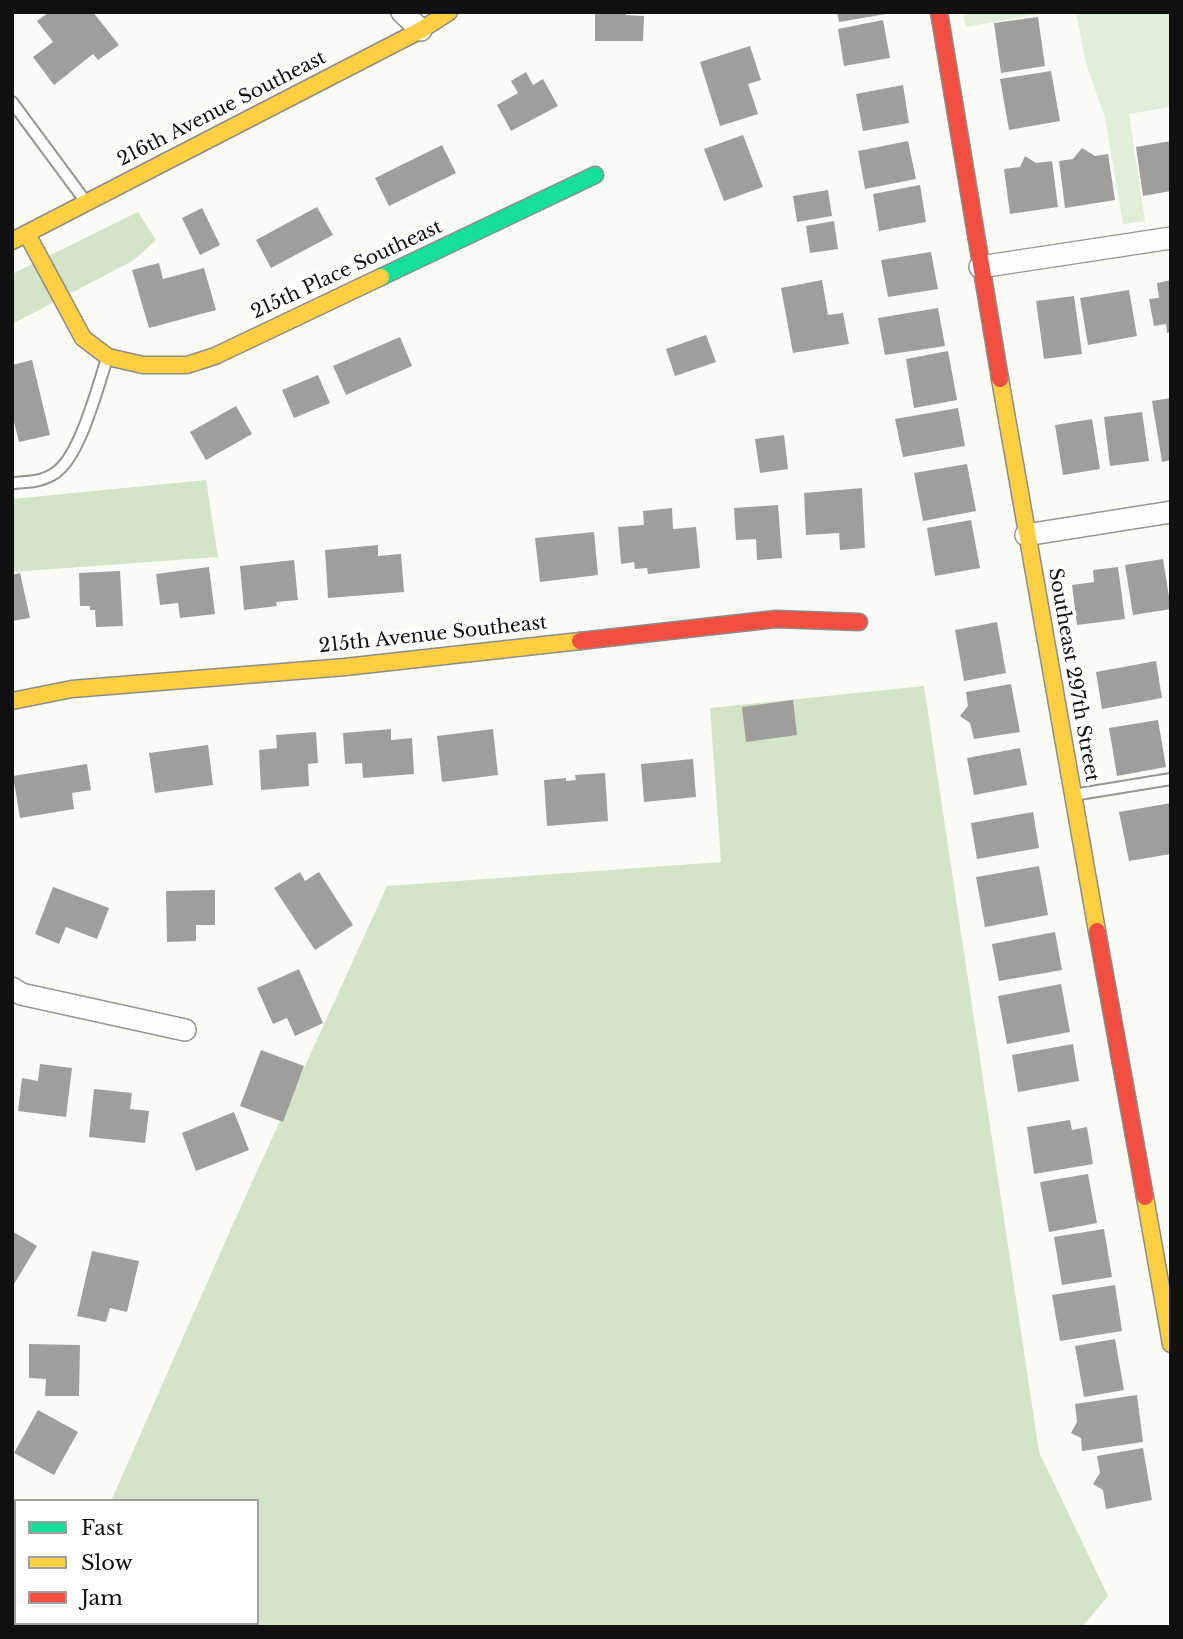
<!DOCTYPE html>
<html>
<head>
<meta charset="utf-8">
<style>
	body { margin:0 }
	#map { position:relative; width:1183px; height:1639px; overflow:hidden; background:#fbfbf6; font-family:"Libre Baskerville",serif }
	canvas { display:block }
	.frame { position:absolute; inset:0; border:14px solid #101010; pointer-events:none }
	.legend { position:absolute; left:14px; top:1499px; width:245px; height:126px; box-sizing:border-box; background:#fff; border:2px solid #9f9f9f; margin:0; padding:9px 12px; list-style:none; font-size:21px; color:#101010 }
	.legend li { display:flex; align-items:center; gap:14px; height:35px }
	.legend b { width:35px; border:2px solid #9f9f9f }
</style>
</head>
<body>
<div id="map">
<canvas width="1183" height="1639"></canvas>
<div class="frame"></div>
<ul class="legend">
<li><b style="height:9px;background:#16e098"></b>Fast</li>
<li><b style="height:9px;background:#ffcf43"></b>Slow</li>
<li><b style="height:9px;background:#f24e42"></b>Jam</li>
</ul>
</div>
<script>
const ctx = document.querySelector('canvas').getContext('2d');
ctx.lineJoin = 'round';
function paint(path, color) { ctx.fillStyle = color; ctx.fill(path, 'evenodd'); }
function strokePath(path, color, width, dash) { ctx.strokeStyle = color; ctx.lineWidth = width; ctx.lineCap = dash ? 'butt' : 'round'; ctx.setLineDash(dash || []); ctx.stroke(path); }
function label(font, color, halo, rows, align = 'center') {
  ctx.font = font + ' "Libre Baskerville",serif'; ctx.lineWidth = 7; ctx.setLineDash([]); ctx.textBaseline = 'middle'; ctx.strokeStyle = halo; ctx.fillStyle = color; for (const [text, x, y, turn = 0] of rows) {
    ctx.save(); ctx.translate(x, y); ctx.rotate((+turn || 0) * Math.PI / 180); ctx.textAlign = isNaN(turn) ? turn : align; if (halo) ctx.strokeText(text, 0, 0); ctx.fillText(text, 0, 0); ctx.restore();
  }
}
paint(new Path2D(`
	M963 12H1050L966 27Z
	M1076 12H1171V107L1129 114 1145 221 1123 224 1105 117 1086 64Z`), '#e2efd8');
paint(new Path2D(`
	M138 212 156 240 134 260 12 324V274Z
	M206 480 218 557 12 572V499Z
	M924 686 1039 1452 1108 1596 1082 1627H55L57 1623H257V1501H111L233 1224 387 886 721 862 710 708Z`), '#d2e5c8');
paint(new Path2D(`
	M49 12H93L119 45 98 60 93 54 54 85 33 57 53 42 37 21Z
	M595 12H626V15L644 16 643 41H595Z
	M837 12H886V14L839 22Z
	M1038 17 1045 66 1001 73 994 23Z
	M883 20 890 58 844 66 838 29Z
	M750 46 761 80 748 84 758 114 720 126 700 62Z
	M1051 71 1060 121 1009 130 1000 79Z
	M526 72 533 85 543 79 558 106 511 131 497 105 518 93 511 81Z
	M903 85 909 123 863 131 856 94Z
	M743 135 763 187 724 201 704 149Z
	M908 141 916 179 865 189 858 151Z
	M1171 141V191L1143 196 1136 147Z
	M442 145 456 173 389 206 375 178Z
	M1082 148 1095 156 1108 154 1115 200 1065 208 1059 161 1073 159Z
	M1025 156 1036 163 1052 161 1058 207 1010 214 1004 169 1020 167Z
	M920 185 926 222 879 231 873 194Z
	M828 190 832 216 797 222 793 196Z
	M317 207 333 235 271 268 256 240Z
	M202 208 220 245 200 255 182 218Z
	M834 221 838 249 810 253 806 226Z
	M931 252 938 289 888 297 881 260Z
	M159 263 163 279 204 268 216 310 149 328 132 270Z
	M822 280 828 315 843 313 849 344 793 353 781 288Z
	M1171 280V332L1167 333 1166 324 1154 326 1149 299 1159 298 1157 283Z
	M1129 290 1137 336 1088 345 1080 298Z
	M1074 296 1082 354 1044 359 1036 301Z
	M938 308 945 346 885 355 878 318Z
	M706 335 716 362 675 376 666 349Z
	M400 337 412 366 346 395 333 366Z
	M948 351 957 400 914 408 906 359Z
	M32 360 50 435 19 442 12 414V365Z
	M318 375 330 403 294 418 282 390Z
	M1171 398V460L1162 462 1152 401Z
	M236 406 252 434 206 460 190 432Z
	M958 408 965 446 903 457 895 419Z
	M1142 412 1149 461 1110 466 1104 417Z
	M1092 419 1100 469 1063 475 1055 425Z
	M784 435 788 469 760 473 755 439Z
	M967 464 976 511 923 521 914 473Z
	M862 488 865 548 840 550 839 533 806 535 804 493Z
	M778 505 782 558 757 560 756 539 736 540 734 508Z
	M672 508 673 529 696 527 700 568 648 574 647 568 635 569 634 562 621 564 618 527 644 525 643 511Z
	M971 520 980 568 935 576 927 528Z
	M594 532 598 575 540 582 535 538Z
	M378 545V556L401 554 404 592 328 598 325 550Z
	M1163 559 1171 609 1133 615 1125 565Z
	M294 560 298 600 276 602 277 606 244 610 240 566Z
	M209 567 215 614 180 618 178 603 160 605 156 574Z
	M1118 567 1125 619 1077 625 1072 585 1094 582 1093 570Z
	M120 571 123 626 96 627 95 610H90V606H80L79 573Z
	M20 573 30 618 12 621V575Z
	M997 622 1006 673 964 681 955 630Z
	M1156 661 1162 698 1102 709 1096 672Z
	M1011 684 1020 732 974 739 970 723 960 716 968 706 966 692Z
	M793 700 797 735 746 742 742 707Z
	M1158 720 1166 767 1117 776 1109 728Z
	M391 729V740L412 738 414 774 363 778 362 763 345 764 343 733Z
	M493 729 498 775 442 782 437 736Z
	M316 732 318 763 308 764 309 786 261 790 259 750 277 748 276 735Z
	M208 745 213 785 155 793 149 753Z
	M1020 748 1027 785 974 795 967 758Z
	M693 759 696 797 644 802 641 764Z
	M87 764 91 790 72 793 74 809 20 818 13 776Z
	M605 773 608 821 547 826 544 780 566 778V781L576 780 575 775Z
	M1171 803V854L1129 861 1119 812Z
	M1033 812 1039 848 977 859 971 823Z
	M1039 866 1048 915 985 927 976 877Z
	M300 872 305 881 319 872 353 925 315 950 274 888Z
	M53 887 109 908 97 939 66 927 59 944 35 934Z
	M215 890V925H196V941L167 942 166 891Z
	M1055 932 1062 970 999 981 992 944Z
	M299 969 323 1023 295 1036 287 1018 273 1024 257 988Z
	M1061 984 1070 1032 1007 1044 998 996Z
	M1073 1044 1079 1081 1018 1092 1012 1055Z
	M261 1050 304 1066 283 1122 240 1106Z
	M40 1064 72 1068 66 1117 18 1111 22 1078 38 1081Z
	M94 1089 132 1093 130 1109 149 1111 145 1143 89 1137Z
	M234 1112 249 1150 196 1171 182 1133Z
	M1070 1120 1072 1130 1087 1127 1093 1164 1034 1174 1027 1127Z
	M1088 1174 1097 1223 1049 1232 1040 1182Z
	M1104 1229 1112 1277 1062 1285 1054 1237Z
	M12 1231 37 1246 14 1284 12 1283Z
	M92 1251 139 1261 127 1312 110 1308 106 1322 77 1316Z
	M1115 1285 1122 1331 1060 1341 1052 1295Z
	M1115 1339 1124 1390 1084 1397 1075 1346Z
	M29 1344 80 1345 79 1396H45L46 1379 29 1378Z
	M1137 1395 1143 1442 1082 1451 1081 1438 1071 1433 1077 1422 1075 1404Z
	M38 1410 78 1432 54 1475 14 1453Z
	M1143 1448 1152 1500 1106 1509 1103 1490 1093 1484 1100 1473 1097 1456Z
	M12 1591 16 1592 15 1627H12Z`), '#9f9e9b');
const lane = new Path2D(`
	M12 102 86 202
	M12 483C27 482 42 482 55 473 80 457 97 388 107 359
	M1073 795 1171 779`);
const street = new Path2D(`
	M402 12 421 30
	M980 267 1171 238
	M1026 535 1171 512
	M12 988 21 994 185 1030`);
const fast = new Path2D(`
	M381 277 595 175`);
const slow = new Path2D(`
	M27 234 83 338 108 357 143 365H187L215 356 381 277
	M12 241 421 30 449 12
	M1000 379 1097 931
	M12 701 72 689 345 667 580 641
	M1145 1197 1171 1344`);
const jam = new Path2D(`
	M939 12 1000 379
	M580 641 776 619 859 622
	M1097 931 1145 1197`);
strokePath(lane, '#969694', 14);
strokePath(street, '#969694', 24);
strokePath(fast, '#8c8c8a', 19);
strokePath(slow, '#8c8c8a', 19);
strokePath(jam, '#8c8c8a', 19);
strokePath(lane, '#fefefe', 10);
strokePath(street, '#fefefe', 21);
strokePath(fast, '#16e098', 16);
strokePath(slow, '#ffcf43', 16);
strokePath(jam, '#f24e42', 16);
label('19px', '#101010', '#fff', [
	["216th Avenue Southeast",222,109,-27],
	["215th Place Southeast",347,270,-25],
	["215th Avenue Southeast",433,635,-6],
	["Southeast 297th Street",1073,675,80]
]);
</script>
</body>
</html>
